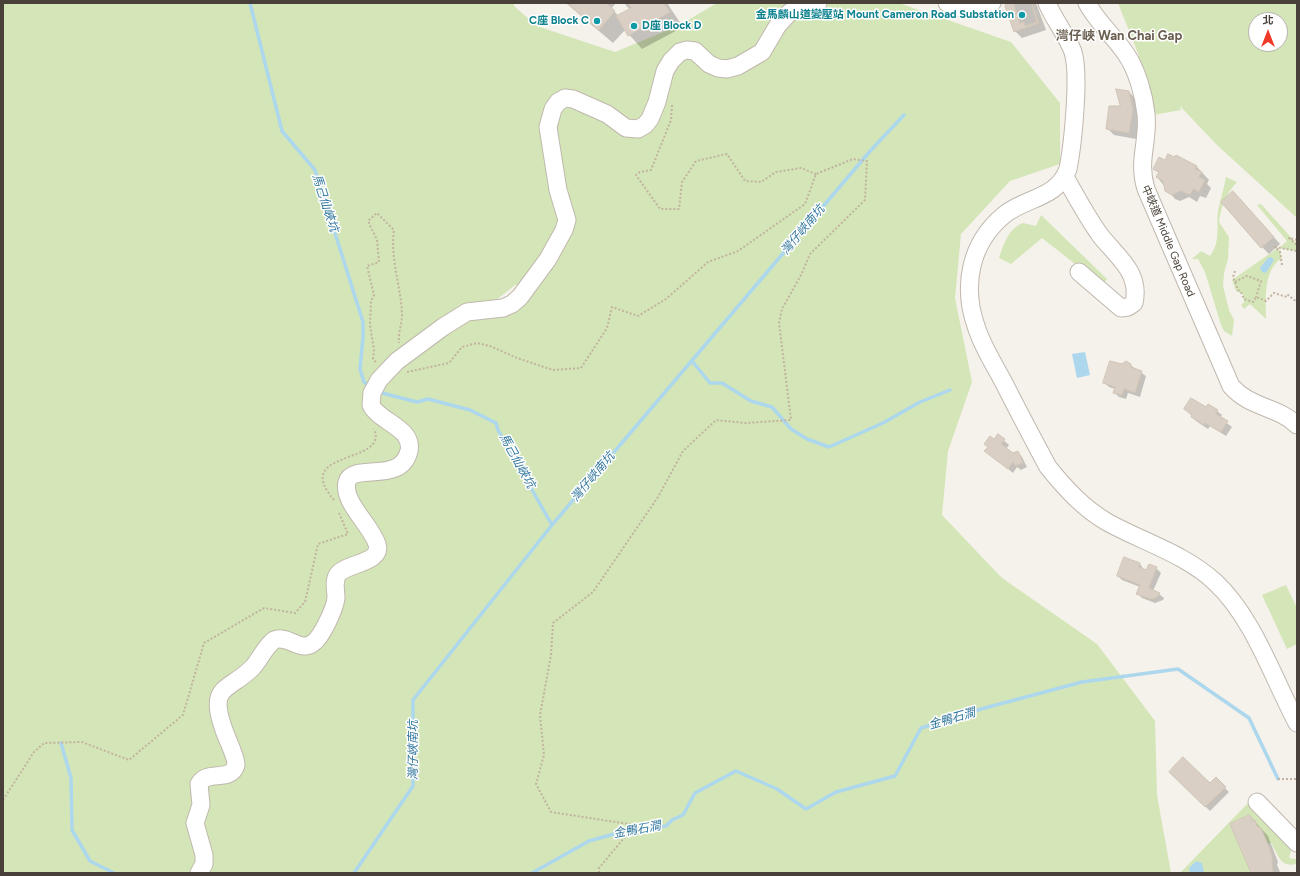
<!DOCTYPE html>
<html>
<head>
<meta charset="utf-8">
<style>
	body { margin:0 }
	#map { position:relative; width:1300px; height:876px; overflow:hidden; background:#f5f1eb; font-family:Figtree,"Noto Sans TC",sans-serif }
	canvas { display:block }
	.frame { position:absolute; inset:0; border:4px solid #494139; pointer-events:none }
	.north { position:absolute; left:1248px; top:12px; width:40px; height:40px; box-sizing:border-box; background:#fff; border:1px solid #b6b3b0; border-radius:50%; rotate:0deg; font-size:11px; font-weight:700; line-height:16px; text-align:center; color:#494139 }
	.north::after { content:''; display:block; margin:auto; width:14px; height:18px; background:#ee3a29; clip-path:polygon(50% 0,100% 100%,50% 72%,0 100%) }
</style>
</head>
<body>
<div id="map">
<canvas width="1300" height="876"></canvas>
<div class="frame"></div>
<div class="north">北</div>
</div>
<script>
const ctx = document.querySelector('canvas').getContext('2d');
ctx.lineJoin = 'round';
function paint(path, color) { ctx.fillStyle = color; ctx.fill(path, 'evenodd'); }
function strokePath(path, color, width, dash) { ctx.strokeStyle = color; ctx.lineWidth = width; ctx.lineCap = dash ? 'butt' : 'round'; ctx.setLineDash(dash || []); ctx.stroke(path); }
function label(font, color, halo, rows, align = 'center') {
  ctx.font = font + ' Figtree,"Noto Sans TC",sans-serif'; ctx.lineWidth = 3; ctx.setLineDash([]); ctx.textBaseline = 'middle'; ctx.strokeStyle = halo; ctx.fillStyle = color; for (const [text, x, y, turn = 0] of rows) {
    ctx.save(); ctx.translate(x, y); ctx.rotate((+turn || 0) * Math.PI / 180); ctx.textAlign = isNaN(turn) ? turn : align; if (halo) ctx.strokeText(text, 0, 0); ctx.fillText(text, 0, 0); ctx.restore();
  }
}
paint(new Path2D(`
	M3 3H513L515 7 537 26 615 52 678 26 717 3H899L1011 42 1060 103V164L1010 181 961 234 955 298 972 382 948 451 942 515 1002 578 1097 644 1155 721 1157 795 1171 873H3ZM515 285 524 286 496 311 495 301Z
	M1118 3H1297V218L1217 145 1180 106 1181 110 1153 115 1137 57 1139 56ZM1256 20H1280V44H1256Z
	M1226 177 1237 182C1226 194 1221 206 1219 222L1229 237 1228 259 1224 273 1223 286 1229 310 1234 320 1232 336 1224 331 1221 325 1205 272 1198 259H1192L1201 251 1210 256C1221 241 1216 228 1218 211 1220 200 1224 189 1226 177Z
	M1261 204 1297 244V251L1279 248 1287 241 1257 205Z
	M1041 215 1107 279 1101 287 1079 267 1042 238 1011 264 999 258C1004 244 1008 229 1023 223L1036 226Z
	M1278 248 1280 251 1282 260H1279C1263 274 1266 300 1266 319L1250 304 1244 309 1241 305 1244 302 1243 294 1236 291 1232 280Z
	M1286 585 1297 608V644L1287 649 1262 595Z
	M1249 802 1292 847 1289 858 1296 859V864C1280 868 1278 854 1271 843L1268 844 1261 828 1257 826 1255 820 1253 821 1250 815 1230 824 1251 873H1180Z`), '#d4e6b7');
paint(new Path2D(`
	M1271 257 1274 260 1266 273 1262 272 1260 268 1268 258Z
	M1085 352 1090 375 1077 378 1072 354Z
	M1196 861 1202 863 1204 873H1190L1189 868Z`), '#acd7ed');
paint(new Path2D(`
	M566 3H616L611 9 619 16 630 10 624 3H667L683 27 642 49 625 30 613 43Z
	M1008 3H1036L1046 30 1022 38 1015 31Z
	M1129 92 1136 99 1140 118 1136 139 1114 135 1107 128Z
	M1166 161 1197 167 1209 180 1207 184 1211 188 1206 198 1200 196 1197 202 1189 197 1180 201 1175 199 1157 177 1159 173 1154 169Z
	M1240 199 1280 244 1269 254 1262 247Z
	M1130 365 1146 376 1140 397 1128 393 1126 399 1119 397 1114 392 1115 389 1109 387 1105 383Z
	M1186 409H1206L1217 411 1222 415 1220 418 1232 427 1226 436 1210 426 1208 429 1196 421Z
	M998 435 1009 445 1006 449 1013 454 1018 452 1022 457 1027 467 1021 470 1017 467 1013 473 986 451Z
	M1140 564 1144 570 1147 571 1156 568 1161 573 1153 591 1159 594 1164 598 1163 600 1155 603 1142 598 1138 594 1140 587 1122 580 1118 576Z
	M1170 772 1210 785 1216 779 1229 792 1210 811Z
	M1250 816 1268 836 1278 862 1277 865 1280 872 1278 873H1252Z`), '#0003');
strokePath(new Path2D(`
	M250 3 282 131 315 170 347 271 363 322V337L360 369 364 382 370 388
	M692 361 710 383H722L751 401 772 407 791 429 807 439 829 447 883 423 920 402 950 390
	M378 392 417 402 428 399 470 410 496 423 498 430 552 525
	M61 743 71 778 72 830 90 861 114 873
	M354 873 413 786V700L552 525 871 150 904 115
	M532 873 589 841 625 831 666 826 672 820 683 815 695 793 736 771 777 789 806 809 836 792 895 776 921 728 981 709 1082 682 1178 669 1249 718 1278 779`), '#acd7ed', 3.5);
const building = new Path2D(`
	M567 3H606L615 11 599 30Z
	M628 3H664L670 12 628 36 616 16 631 8Z
	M1007 3H1032L1039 23 1014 32 1005 6Z
	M1014 3H1031L1037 22 1025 26 1024 22 1020 23Z
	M1116 89 1129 91 1133 110 1129 133 1106 129 1109 106H1120Z
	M1168 154 1174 157 1176 155 1197 166 1195 169 1202 172 1199 177 1205 180 1199 192 1193 189 1190 195 1181 191 1172 195 1165 191 1163 181 1156 177 1159 172 1153 169 1159 157 1165 160Z
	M1233 191 1274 237 1261 248 1221 202Z
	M1110 361 1122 364 1126 361 1131 364V367L1142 371 1135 393 1124 389 1122 395 1113 393 1115 387 1103 383Z
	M1191 398 1206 407 1208 404 1218 410 1216 414 1228 421 1221 432 1205 423 1204 425 1191 417 1192 415 1184 409Z
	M998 434 1005 439 1001 444 1013 453 1018 451 1023 463 1015 466 1013 462 1008 469 984 451 988 447 984 444 990 436 994 439Z
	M1124 557 1140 563 1139 567 1146 570 1149 564 1157 567 1149 588 1160 593 1156 598 1150 599 1136 594 1140 585 1117 576Z
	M1183 757 1210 783 1216 777 1226 787 1205 807 1169 772Z
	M1250 815 1253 821 1255 820 1257 826 1261 828 1272 855 1273 873H1251L1230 824Z`);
paint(building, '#d9cfc4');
strokePath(building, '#d0c4b5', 1);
const minor = new Path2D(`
	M947 3C964 10 975 14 992 3
	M1047 3C1054 20 1067 35 1073 52 1080 74 1073 144 1068 169 1057 199 1026 197 1004 215 970 243 962 286 976 326 982 346 994 364 1004 383 1018 411 1033 439 1048 467 1065 488 1083 508 1107 522 1143 542 1185 554 1215 582 1253 617 1273 678 1297 723
	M1087 3C1097 22 1114 36 1126 54 1137 70 1144 95 1146 114 1149 142 1137 160 1146 189L1231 386C1250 408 1277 406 1297 425
	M1065 177C1076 196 1087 217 1100 235 1116 256 1141 272 1134 303L1128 307 1121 308 1079 272
	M1257 802 1297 843
	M199 873 204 864V855L195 823 201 805 199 784C207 769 231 783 236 765 236 755 226 738 223 727 208 684 230 691 253 667 260 659 265 647 274 640 288 634 300 653 313 643 322 637 335 608 336 598 336 590 333 581 338 574 347 563 383 563 377 544 371 525 342 502 347 482 352 462 401 485 409 451 414 428 379 422 371 405L372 393 379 380 397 361 443 327 467 312 503 308 512 304 520 297 548 259 564 230 567 220 558 190 548 127 553 109 558 102 565 98 573 99 607 114 626 128 638 129 645 125 650 119 657 102 665 71 671 61 680 52 687 50 695 51 709 64 718 68 727 69 738 66 762 52 778 25 790 12 818 3`);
strokePath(minor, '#c0b8ae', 19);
strokePath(new Path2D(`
	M672 105 671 120 651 170 640 172 636 175 660 209H679L682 182 696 161 727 154 745 181 761 182 776 172 801 168 816 174
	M1297 240 1289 238 1297 245
	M1282 265 1280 252 1275 247 1297 251
	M1235 271 1233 277 1238 290 1241 292 1244 299 1253 302 1256 297 1266 301 1274 293 1287 297 1288 295 1297 302
	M1235 282 1247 276 1261 281 1256 297
	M376 362 373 359 374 350 370 325 371 301 374 295 367 266 379 262 377 240 368 221 377 213 394 230C390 259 401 286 402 315 402 324 398 333 399 343
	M407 372 449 363 462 347 477 343 490 346 517 358 553 370 581 368 607 328 612 307 638 316 666 299 708 262 738 251 805 204 816 174 853 159 867 161 865 200 810 254 801 275 782 309 779 323 791 420 745 423 716 420 683 451 658 497 593 592 553 623 551 655 540 715 544 755 536 784 551 812 635 825
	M334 500C290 449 390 465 374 429
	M1278 779H1297
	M3 800 34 752 44 743 82 742 129 760 183 715 204 643 264 608 295 613 305 602 318 544 348 534 339 513
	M599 873V868L635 825`), '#c1b3a0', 2, [2, 2]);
strokePath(minor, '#fff', 17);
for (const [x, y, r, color] of [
	[1022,15,4,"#0f9aa8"],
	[597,21,4,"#0f9aa8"],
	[634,26,4,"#0f9aa8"]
]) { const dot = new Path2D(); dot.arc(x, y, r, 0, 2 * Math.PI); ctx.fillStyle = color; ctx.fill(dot); strokePath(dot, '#fff', 1.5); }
label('bold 11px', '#0d838f', '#fff', [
	["金馬麟山道變壓站 Mount Cameron Road Substation",1014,15],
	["C座 Block C",589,21],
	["D座 Block D",642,26,"left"]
], 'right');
label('11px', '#494139', '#fff', [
	["中峽道 Middle Gap Road",1168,241,67]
]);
label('italic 12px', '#33789f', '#fff', [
	["馬己仙峽坑",325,203,72],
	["灣仔峽南坑",803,230,-50],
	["馬己仙峽坑",517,461,61],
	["灣仔峽南坑",593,477,-50],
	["金鴨石澗",952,719,-16],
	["灣仔峽南坑",413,750,-90],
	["金鴨石澗",637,830,-10]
]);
label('bold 13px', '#6b5f51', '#fff', [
	["灣仔峽 Wan Chai Gap",1119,36]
]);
</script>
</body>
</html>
